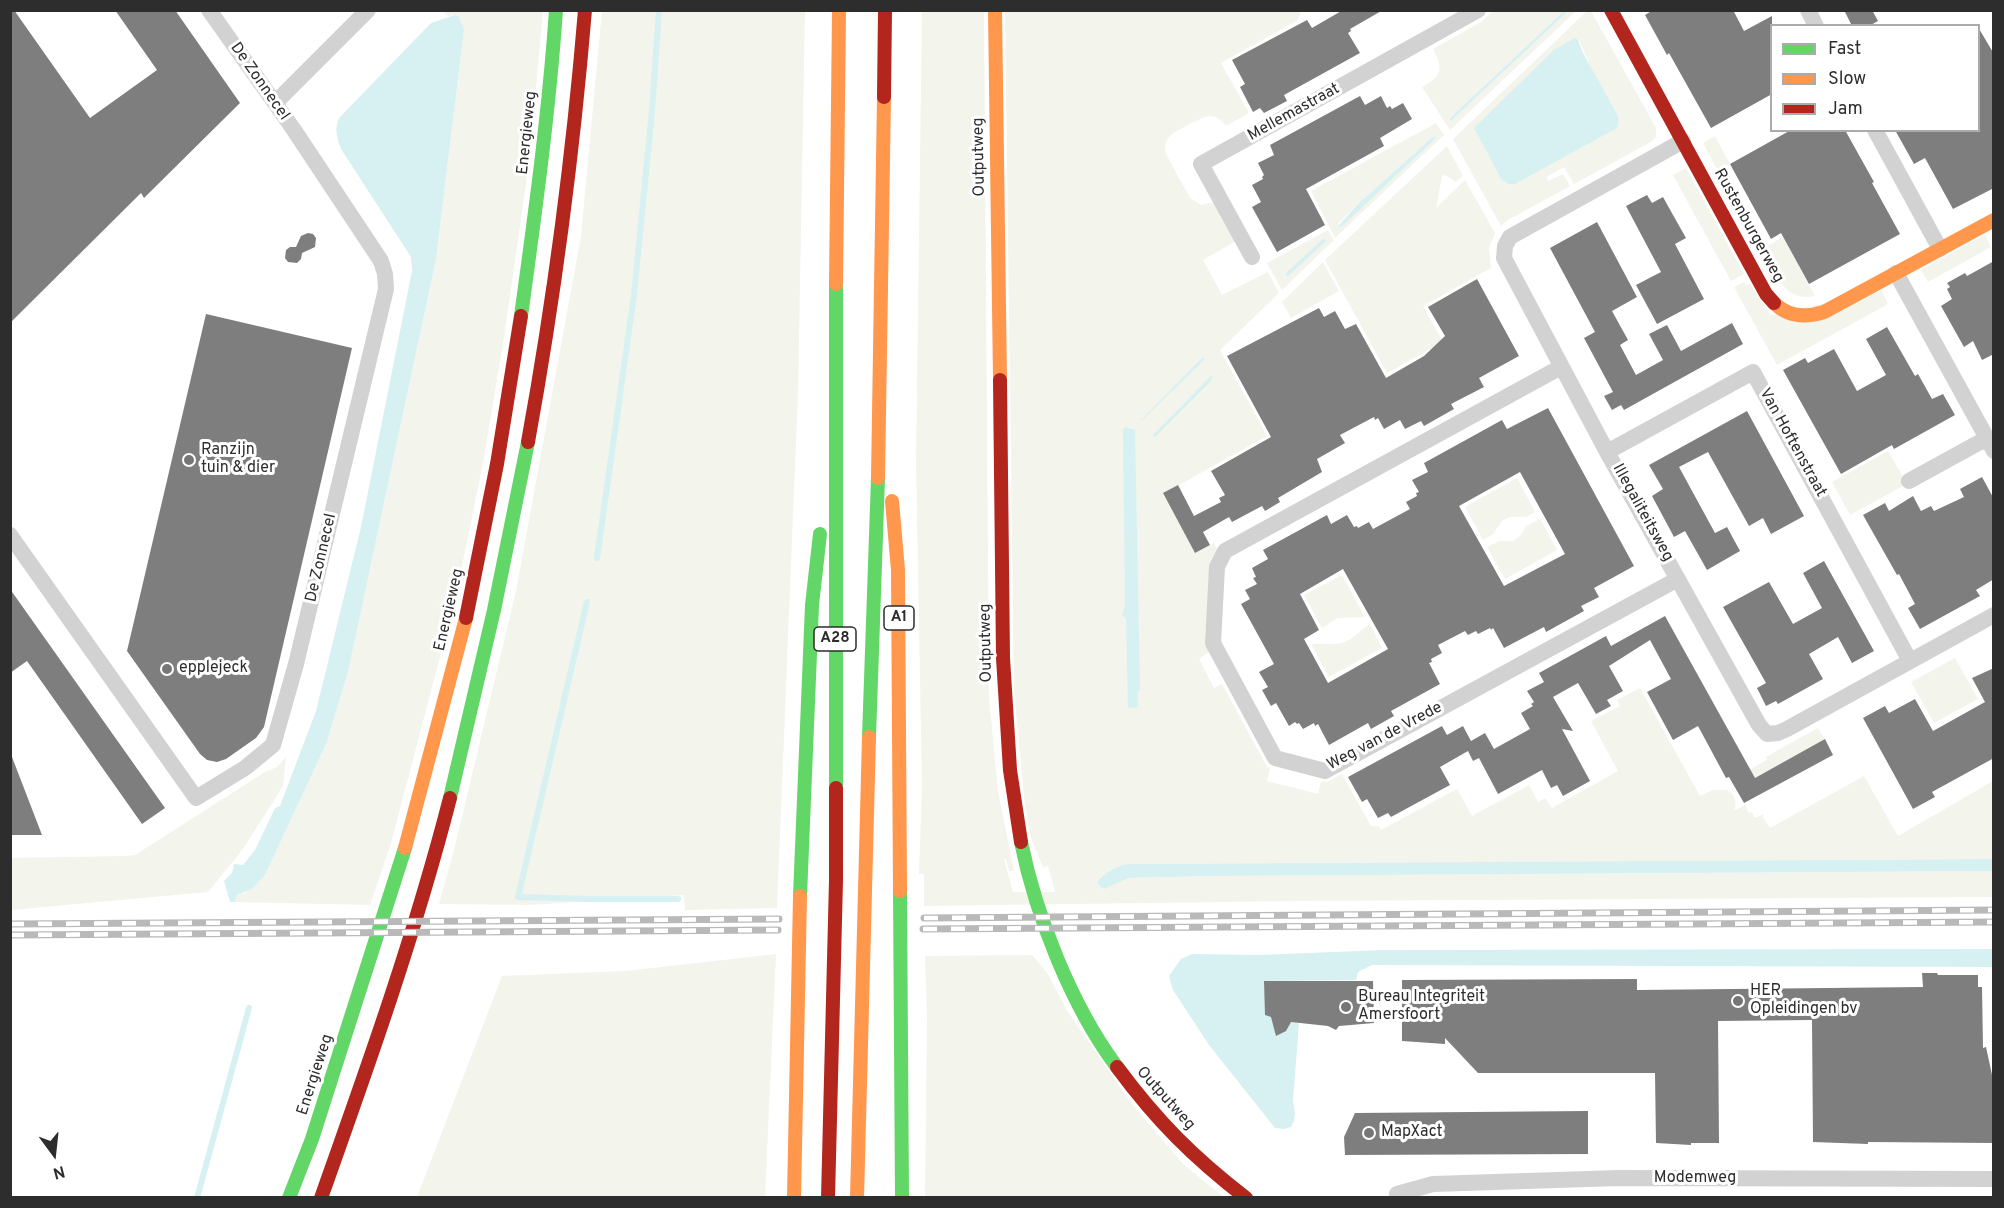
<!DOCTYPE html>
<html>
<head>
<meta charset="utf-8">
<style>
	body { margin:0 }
	#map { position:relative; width:2004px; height:1208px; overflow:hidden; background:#fff; font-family:Overpass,sans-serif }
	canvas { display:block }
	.frame { position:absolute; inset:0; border:12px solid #2d2d2d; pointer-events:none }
	.legend { position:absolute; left:1770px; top:24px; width:210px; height:108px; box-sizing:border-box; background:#fff; border:2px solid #ababab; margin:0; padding:8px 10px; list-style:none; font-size:18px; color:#2d2d2d }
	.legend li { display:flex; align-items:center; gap:12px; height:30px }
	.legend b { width:30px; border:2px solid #ababab }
	.north { position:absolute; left:24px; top:1124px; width:60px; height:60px; -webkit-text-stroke:4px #fff; paint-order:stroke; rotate:165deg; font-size:16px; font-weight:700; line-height:24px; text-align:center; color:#2d2d2d }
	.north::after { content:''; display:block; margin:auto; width:21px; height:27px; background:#2d2d2d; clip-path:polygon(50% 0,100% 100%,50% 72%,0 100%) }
</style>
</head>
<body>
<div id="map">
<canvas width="2004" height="1208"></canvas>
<div class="frame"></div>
<ul class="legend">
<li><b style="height:8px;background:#63d668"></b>Fast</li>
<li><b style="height:8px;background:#ff974d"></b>Slow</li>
<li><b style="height:8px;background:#b3261e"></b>Jam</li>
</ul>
<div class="north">N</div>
</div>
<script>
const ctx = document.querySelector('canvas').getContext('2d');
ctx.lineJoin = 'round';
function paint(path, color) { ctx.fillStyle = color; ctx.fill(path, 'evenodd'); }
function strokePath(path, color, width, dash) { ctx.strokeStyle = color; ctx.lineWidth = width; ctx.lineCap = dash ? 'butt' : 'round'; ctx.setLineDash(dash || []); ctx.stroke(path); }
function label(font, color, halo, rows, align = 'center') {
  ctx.font = font + ' Overpass,sans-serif'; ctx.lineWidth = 6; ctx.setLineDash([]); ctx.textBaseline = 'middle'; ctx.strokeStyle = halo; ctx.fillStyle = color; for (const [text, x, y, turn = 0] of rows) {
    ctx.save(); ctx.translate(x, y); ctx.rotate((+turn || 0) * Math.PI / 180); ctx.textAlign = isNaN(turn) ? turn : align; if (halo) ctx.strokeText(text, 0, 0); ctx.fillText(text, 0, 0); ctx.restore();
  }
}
paint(new Path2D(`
	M1588 10 1591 11 1656 128V137L1651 142 1574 184 1564 167 1546 177 1548 181 1563 174 1570 186 1508 220 1501 226 1453 139ZM1579 40 1617 128 1511 185Z
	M443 11H543L530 155 505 331 483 463 455 600 390 847 370 905 235 902 237 895 245 893 265 875 326 744 348 672 436 259 464 30 455 15 448 16Z
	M602 11H805L798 393 777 908 685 910 684 895 529 905 439 904 455 846 516 591 581 236Z
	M922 11H984L989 697 998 791 1014 871H1009L1006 859H1004L1013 892H1055L1048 866 1043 867 1031 838 1025 806 1014 690 1005 11H1301L1298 20 1221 63 1249 113 1226 126C1222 120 1217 116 1210 116 1203 116 1175 131 1170 136 1165 141 1164 148 1166 154L1190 198 1201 205 1215 202 1236 241 1203 260 1222 295 1268 272 1279 293 1220 350 1267 436 1163 494 1195 553 1214 543 1217 549 1210 568 1205 637 1209 652 1199 659 1214 688 1222 684 1267 767 1270 768 1267 781 1318 794 1321 781 1327 782 1342 774 1371 826H1379L1381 830 1457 789 1472 816 1529 785 1538 802 1545 798 1552 808 1618 771 1591 721 1620 706 1617 700 1640 688 1700 796 1713 790H1727C1736 795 1737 802 1734 811L1745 805 1749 813 1752 812 1755 818 1764 814 1763 817 1770 828 1864 776 1898 836 1993 781V859L1128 864C1115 866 1106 872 1097 881L1099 886 1102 889 1128 878 1211 876 1993 871V897L1297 901 924 906V874H919L922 786 916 463Z
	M1493 11H1564L1449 119 1451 121 1568 11H1576L1450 130 1422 87C1442 76 1444 69 1433 49L1481 22Z
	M1436 123 1444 135 1335 238 1311 191ZM1434 136 1436 138 1340 227 1338 224 1360 202Z
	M1715 136 1730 164 1718 171 1703 143Z
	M1447 146 1463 176 1456 182 1445 175 1442 176 1436 208 1465 180 1495 233 1489 248 1491 268 1423 306 1443 342 1387 373 1325 260Z
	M1686 168 1744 274 1731 281 1673 175Z
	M1328 230 1334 240 1282 290 1267 263Z
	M1985 235 1991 247 1928 282 1921 270Z
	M1783 237 1815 296C1784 303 1773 271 1762 249Z
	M1323 262 1339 291 1291 318 1282 302Z
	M1744 282 1747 285 1750 284 1771 315 1882 291 1888 304 1777 365 1734 287Z
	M1888 451 1907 484 1850 515 1832 482Z
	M1517 478 1535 512 1526 517H1510L1502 521 1493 534 1483 540 1465 507Z
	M1540 519 1557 550 1505 579 1487 547 1499 541H1513L1520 536 1526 526Z
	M1342 575 1365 617 1338 618 1322 628 1304 595Z
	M1370 624 1382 648 1329 677 1311 644C1320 643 1332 645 1341 643 1352 641 1360 630 1370 624Z
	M1955 658 1978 699 1934 723 1911 682Z
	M1818 728 1825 740 1736 788 1731 780 1767 760 1766 757Z
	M286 757 283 786 243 849 208 892 11 910V858L127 856 135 855 265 772 277 767Z
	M776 954 765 1197H417L502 976 626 971Z
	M1032 955 1048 974 1068 1012 1132 1104 1183 1164 1224 1197H925L927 1018 925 956Z`), '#f3f4eb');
paint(new Path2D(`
	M1564 11H1568L1451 121 1449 119Z
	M455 15 459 17 464 30 436 259 348 672 326 744 265 875 252 889 237 895 235 902H230L224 881 232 873 234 864 243 865 255 850 275 808 280 806 316 711 361 527 412 271 411 257 341 149C337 138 334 129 339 118L431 23Z
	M1575 38 1578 40 1583 53 1619 118 1617 128 1515 184H1509L1502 180 1474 128 1554 50Z
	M1434 136 1436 138 1341 227 1338 226 1360 202Z
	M1323 239H1325V242L1288 276H1286V273Z
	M1203 357 1205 359 1141 421V420Z
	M1212 375 1211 381 1155 437 1153 435Z
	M1125 427 1135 430 1140 690 1137 692 1138 707 1128 708 1126 618 1122 615 1125 607 1123 429Z
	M1994 859 1993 871 1211 876 1128 878 1104 889 1100 887 1097 882C1104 873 1115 866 1128 864Z
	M1994 949 1993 967 1372 965 1358 972 1356 980 1265 981V1015L1299 1023 1293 1100 1295 1113 1294 1121 1291 1127 1284 1129 1275 1128 1209 1045 1173 990 1169 976 1181 959 1192 954 1258 955 1384 950Z`), '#d7f0f2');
strokePath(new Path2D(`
	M597 558 634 295 652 111 659 10
	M587 602 518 897 589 899H678
	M197 1198 249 1008`), '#d7f0f2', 6);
paint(new Path2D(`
	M10 10H14L90 118 157 70 115 10H175L240 103 144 198 141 193 10 323Z
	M1343 10H1383L1350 29 1351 31 1348 33 1360 53 1284 95 1287 101 1264 113 1260 108 1253 112 1240 87 1245 84 1232 60 1307 20 1312 28Z
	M1653 10H1733L1744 31 1772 16V94L1711 128 1669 53 1667 55 1645 15Z
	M1844 10H1872L1878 21 1869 26H1852Z
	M1978 27 1994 54V188L1953 209 1925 158 1914 164 1895 130H1978Z
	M1360 96 1365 105 1381 96 1387 108 1390 106 1392 109 1403 103 1412 119 1380 138 1384 146 1306 189 1325 225 1277 252 1252 207 1261 202 1252 185 1263 179 1262 177 1264 175 1258 163 1274 155 1270 145Z
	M1791 130H1845L1874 182 1872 183 1900 234 1809 284 1781 233 1771 239 1730 164Z
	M1647 195 1652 203 1663 197 1673 215 1686 238 1675 244 1704 299 1657 324 1636 285 1661 272 1626 206Z
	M1597 222 1637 297 1612 311 1628 340 1620 345 1636 375 1663 360 1649 334 1667 325 1681 351 1732 323 1743 344 1624 410 1621 405 1612 410 1604 396 1613 392 1584 338 1595 332 1550 248Z
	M308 233 313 234 316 238 315 247 302 253 301 259 297 263 288 262 285 258 286 250 290 247H296L301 236Z
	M1994 261V354L1982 360 1973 341 1964 347 1941 306 1952 299 1947 289 1950 287 1947 283 1965 273 1967 276Z
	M1477 279 1519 356 1479 378 1484 387 1451 404 1454 409 1424 426 1421 421 1405 429 1400 420 1384 429 1378 418 1375 420 1374 417 1340 435 1345 443 1317 459 1322 472 1278 498 1280 502 1265 511 1262 506 1232 522 1229 517 1203 532 1210 545 1195 553 1163 493 1178 485 1194 516 1221 502 1219 498 1225 495 1211 471 1271 437 1227 356 1319 308 1324 317 1335 311 1345 329 1356 324 1386 378 1424 356 1445 336 1428 307Z
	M206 314 352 348 264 727 256 738 226 759 217 762 207 760 200 754 127 651Z
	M1887 327 1915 376 1918 374 1932 399 1943 394 1955 415 1894 449 1892 445 1841 474 1783 370 1805 358 1808 363 1834 349 1857 391 1886 375 1866 339Z
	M1548 408 1634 566 1594 588 1599 597 1581 606 1584 611 1546 632 1544 627 1504 648 1493 628 1491 630 1490 628 1478 634 1476 631 1468 635 1465 631 1438 645 1442 653 1431 659 1432 662 1429 663 1440 684 1391 711 1394 716 1371 729 1368 723 1329 745 1318 724 1315 726 1314 723 1303 729 1299 723 1297 724 1295 722 1289 726 1276 703 1271 706 1262 690 1268 687 1259 672 1274 664 1241 604 1250 599 1245 590 1257 584 1253 578 1256 577 1252 568 1268 559 1263 550 1327 515 1331 524 1347 515 1354 527 1357 526 1358 528 1369 522 1373 529 1410 509 1406 502 1417 496 1416 493 1419 492 1412 480 1428 472 1424 463 1502 420 1507 429ZM1520 472 1565 554 1504 586 1459 506ZM1343 569 1388 649 1328 683 1304 639 1319 630 1300 594Z
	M1747 411 1804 516 1771 534 1763 518 1749 526 1708 452 1679 467 1715 533 1727 527 1740 551 1707 570 1685 531 1674 537 1652 496 1663 489 1649 465Z
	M1982 477 1994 499V579L1976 590 1980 596 1920 629 1908 608 1915 604 1899 574 1897 575 1863 515 1885 503 1889 511 1913 496 1921 511 1931 506 1934 511 1964 497 1960 489Z
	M1824 561 1874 651 1852 663 1838 637 1809 654 1823 679 1778 704 1776 701 1766 706 1757 688 1766 683 1723 607 1769 582 1793 624 1822 608 1803 573Z
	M10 589 165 808 142 824 27 661 10 673Z
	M1665 616 1755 778 1825 739 1833 755 1744 803 1729 777 1726 778 1698 726 1673 740 1647 692 1671 679 1650 640 1609 666 1623 691 1607 700 1611 706 1596 714 1578 683 1553 697 1573 731 1562 729 1590 781 1563 796 1557 785 1551 788 1542 770 1498 794 1479 758 1473 761 1468 751 1440 767 1450 785 1391 817 1388 813 1378 818 1367 799 1362 802 1348 777 1442 726 1447 735 1463 726 1471 741 1485 733 1494 749 1530 729 1521 713 1533 706 1531 704 1534 702 1527 691 1544 682 1539 673 1606 636 1611 646Z
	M1994 668V758L1932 792 1935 797 1913 809 1863 718 1885 706 1889 713 1915 699 1933 731 1985 702 1972 678Z
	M10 757H12L42 835H10Z
	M1922 973H1937L1938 975H1978V987H1982L1983 1048 1986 1047 1994 1084V1143L1868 1142V1144L1813 1142 1812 1020 1718 1021 1719 1143H1691V1145L1656 1143 1655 1073H1478L1445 1038V1044L1402 1041V980L1637 979V990L1923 987Z
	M1264 981H1373L1374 1023 1339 1026 1336 1030 1328 1026 1291 1022 1286 1031 1276 1036 1271 1017 1265 1015Z
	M1588 1111V1154L1345 1155 1344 1137 1355 1113Z`), '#7e7e7e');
strokePath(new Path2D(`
	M1808 10 1816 26
	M275 103 368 10
	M1875 130 1940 249
	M1683 141 1510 237 1505 246 1504 258 1607 452 1759 725 1767 734 1778 733 1787 729 1994 615
	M1252 257 1201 164 1478 10
	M1896 273 1994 451
	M1561 367 1225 551 1217 567 1213 643 1275 758 1325 771 1678 579
	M1607 452 1753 372 1910 661
	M1909 481 1980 442 1994 441
	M10 535 196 798 245 768 273 745 296 664 386 289 385 274 381 261 294 130 209 10
	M1397 1194 1433 1184 1619 1178 1994 1179`), '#d2d2d2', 16);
strokePath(new Path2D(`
	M521 316C535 214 549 112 556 10
	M869 737 878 478
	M836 788V284
	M450 798 494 610 528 442
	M1021 842C1036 916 1072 1007 1117 1067
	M900 891 902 1198
	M800 896 812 605 820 534
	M289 1198 312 1139 405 848`), '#63d668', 14);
strokePath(new Path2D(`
	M995 10 1000 380
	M836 284 839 10
	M1774 303C1788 317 1805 318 1824 312L1994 220
	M878 478 884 97
	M892 501 898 570 900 891
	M405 848 466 618
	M794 1198 800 896
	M857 1198 869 737`), '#ff974d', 14);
strokePath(new Path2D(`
	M1611 10 1766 294 1774 303
	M884 97 885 10
	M1000 380 1003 658 1010 770 1021 842
	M528 442C554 299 573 155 585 10
	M466 618 497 464 521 316
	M1117 1067C1157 1121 1193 1157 1246 1198
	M321 1198C368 1066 415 934 450 798
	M828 1198 836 880V788`), '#b3261e', 14);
const rail = new Path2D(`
	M924 918 1994 910
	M10 924 779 919
	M923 929 1994 922
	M10 935 778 930`);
strokePath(rail, '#b9b9b9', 7);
strokePath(rail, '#fff', 4.5, [14]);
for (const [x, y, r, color] of [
	[189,460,6,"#767676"],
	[167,669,6,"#767676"],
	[1738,1001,6,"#767676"],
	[1346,1007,6,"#767676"],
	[1369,1133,6,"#767676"]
]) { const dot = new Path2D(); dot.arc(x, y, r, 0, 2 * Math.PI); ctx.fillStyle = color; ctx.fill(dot); strokePath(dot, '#fff', 2); }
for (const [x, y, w] of [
	[899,618,30],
	[835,639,42]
]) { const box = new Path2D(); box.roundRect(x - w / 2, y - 12, w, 24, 4.5); ctx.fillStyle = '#fff'; ctx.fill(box); strokePath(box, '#2d2d2d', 1.5); }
label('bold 15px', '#2d2d2d', null, [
	["A1",899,618],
	["A28",835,639]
]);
label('16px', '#2d2d2d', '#fff', [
	["De Zonnecel",259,82,55],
	["Mellemastraat",1294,113,-29],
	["Energieweg",528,133,-84],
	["Outputweg",980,157,-91],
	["Rustenburgerweg",1748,226,61],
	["Van Hoftenstraat",1792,443,61],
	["Illegaliteitsweg",1642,513,61],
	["De Zonnecel",322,558,-77],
	["Energieweg",450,610,-77],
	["Outputweg",987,643,-91],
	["Weg van de Vrede",1385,737,-28],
	["Energieweg",316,1075,-72],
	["Outputweg",1165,1099,48],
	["Modemweg",1695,1179]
]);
label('16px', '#2d2d2d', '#fff', [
	["Ranzijn",201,451],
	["tuin & dier",201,469],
	["epplejeck",179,669],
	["HER",1750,992],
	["Opleidingen bv",1750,1010],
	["Bureau Integriteit",1358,998],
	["Amersfoort",1358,1016],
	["MapXact",1381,1133]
], 'left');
</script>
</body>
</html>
